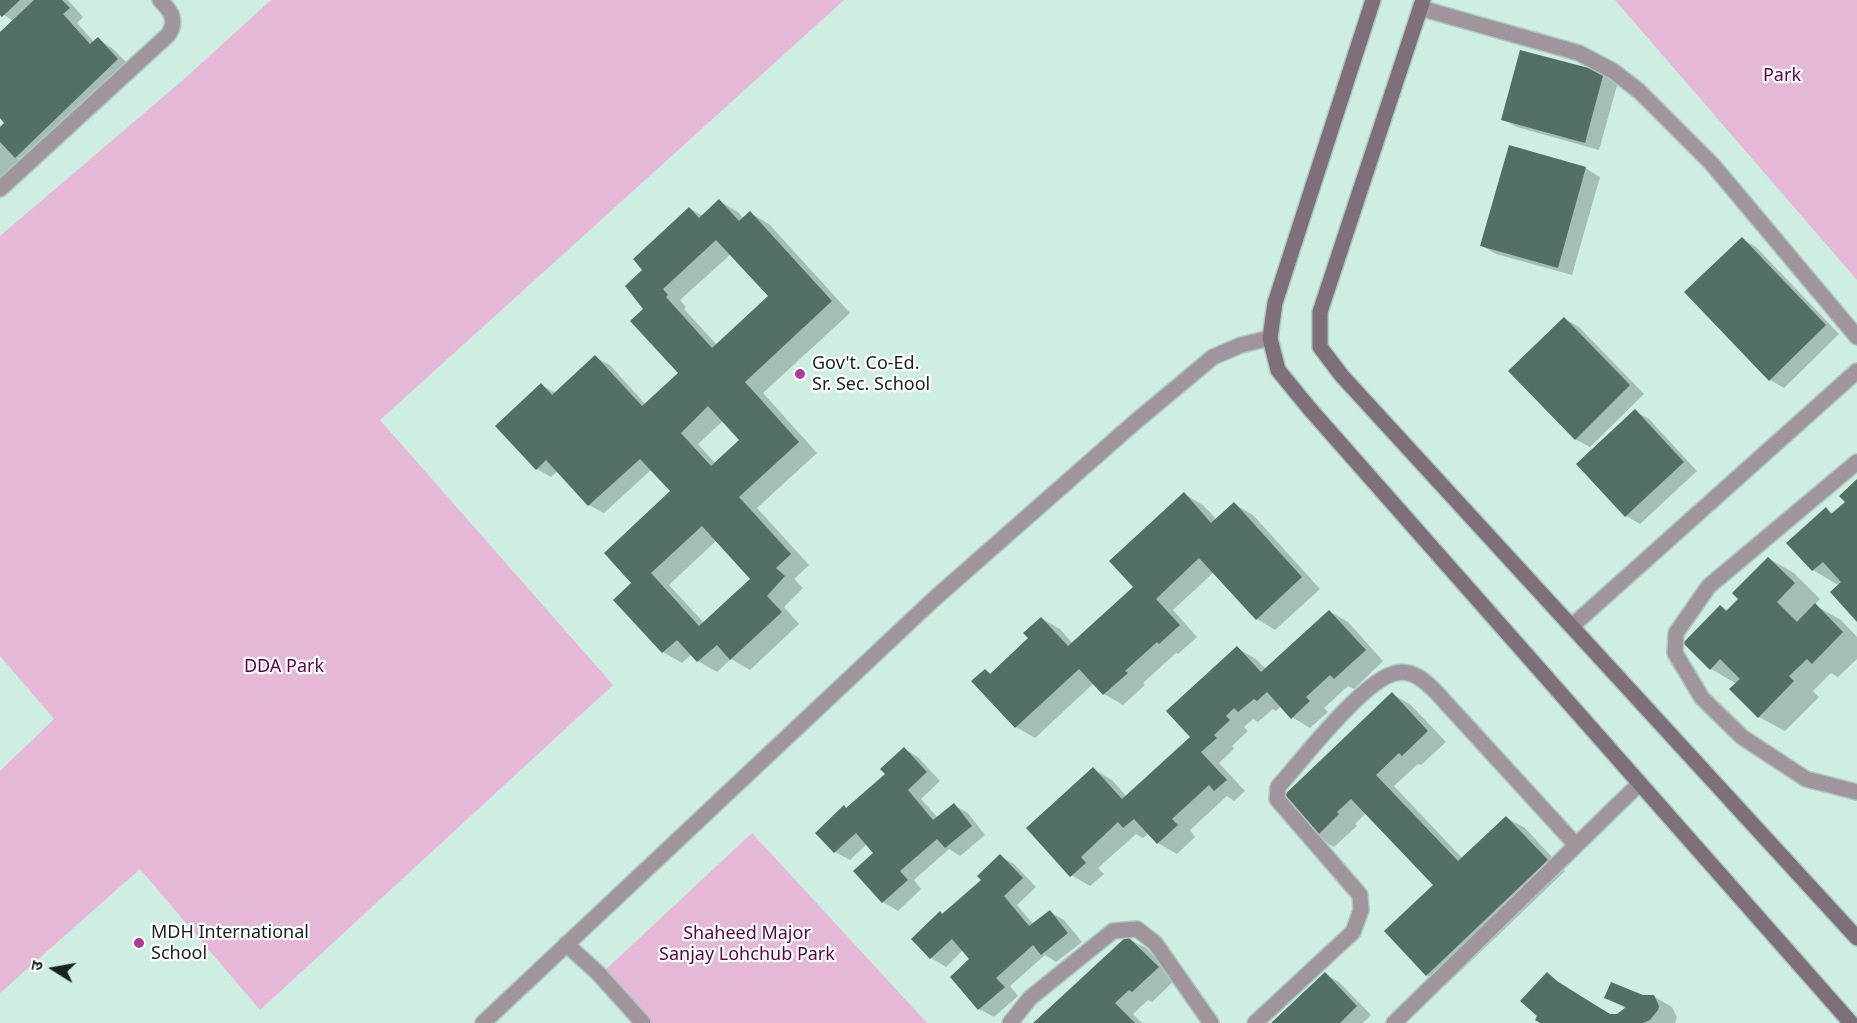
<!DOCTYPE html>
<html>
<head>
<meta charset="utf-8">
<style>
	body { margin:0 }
	#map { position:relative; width:1857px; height:1023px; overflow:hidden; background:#ceeee2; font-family:"Noto Sans","Noto Sans Devanagari",sans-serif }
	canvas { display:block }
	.north { position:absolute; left:24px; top:939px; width:60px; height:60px; -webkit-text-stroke:4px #fff; paint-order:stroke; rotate:281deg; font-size:16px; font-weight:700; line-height:24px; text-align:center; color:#16221d }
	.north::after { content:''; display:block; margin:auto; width:21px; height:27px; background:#16221d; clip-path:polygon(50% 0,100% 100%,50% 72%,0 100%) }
</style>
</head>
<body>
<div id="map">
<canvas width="1857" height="1023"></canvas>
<div class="north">उ</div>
</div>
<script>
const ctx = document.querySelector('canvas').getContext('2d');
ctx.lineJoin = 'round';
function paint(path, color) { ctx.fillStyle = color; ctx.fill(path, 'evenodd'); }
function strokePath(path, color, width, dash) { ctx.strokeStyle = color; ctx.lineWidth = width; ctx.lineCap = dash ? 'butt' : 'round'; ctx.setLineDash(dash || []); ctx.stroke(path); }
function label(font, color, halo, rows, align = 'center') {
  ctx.font = font + ' "Noto Sans",sans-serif'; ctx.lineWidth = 4.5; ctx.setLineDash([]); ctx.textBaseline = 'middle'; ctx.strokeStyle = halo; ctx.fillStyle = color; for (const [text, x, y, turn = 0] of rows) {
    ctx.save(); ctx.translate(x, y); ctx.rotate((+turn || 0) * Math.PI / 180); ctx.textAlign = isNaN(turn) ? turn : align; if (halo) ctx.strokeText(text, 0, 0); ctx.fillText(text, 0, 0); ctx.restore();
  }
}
paint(new Path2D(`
	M271 0H844L380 420 613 685 260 1010 140 869 0 993V771L54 719 0 656V236L183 80Z
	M1615 0H1857V280Z
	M752 833 927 1023H646L601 974Z`), '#e5b8d8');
paint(new Path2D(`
	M0 0H68L83 17 77 23 94 42 98 39 112 48 132 68 30 165 17 157 25 167 0 189V129L6 123 0 116V34L13 21 0 12Z
	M1603 73 1618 82 1599 150 1517 127 1502 119Z
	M1585 168 1600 177 1572 275 1496 254 1482 246Z
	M719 201 738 212 744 219 750 213 769 224 850 313 763 393 817 453 757 508 809 565 794 579 803 588 784 607 799 624 750 670 731 659 717 672 698 661 692 654 682 663 663 652 616 600 633 583 672 491 652 469 604 513 589 505 558 471 551 477 537 469 541 385 556 393 595 357 610 365 646 405 680 373 645 310V270L689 208 703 216ZM731 254 770 296 717 345 684 309 686 307 680 300ZM723 421 741 440 716 464 698 444ZM717 540 752 579 704 623 669 585Z
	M1742 239 1756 247 1839 334 1784 388 1770 380Z
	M1565 319 1579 327 1644 394 1590 447 1575 439Z
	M1635 411 1649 419 1697 471 1640 524 1626 516Z
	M1857 481V620L1840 586 1813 570 1788 543 1826 509 1834 514 1847 502Z
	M1184 494 1203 505 1217 520 1234 504 1253 515 1320 589 1275 630 1257 619 1214 572 1173 610 1197 637 1178 654 1176 653 1143 683 1145 685 1123 705 1104 694 1094 683 1035 738 1016 727 973 681 985 670 992 674 1030 638 1041 618 1060 629 1073 644 1135 587Z
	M1768 558 1794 573 1820 599 1814 605 1841 620 1857 637V659L1838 677 1831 673 1813 691 1819 697 1785 731 1759 717 1737 684 1711 669 1685 643 1721 606 1728 611 1740 599Z
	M1329 611 1348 622 1383 661 1354 689 1348 686 1324 708 1328 712 1310 728 1292 717 1281 706 1276 711 1273 709 1258 722 1253 719 1244 727 1248 731 1232 746 1234 749 1219 763 1245 791 1234 801 1227 796 1190 830 1195 837 1177 854 1158 843 1149 833 1143 838 1136 834 1098 868 1104 874 1090 886 1071 875 1093 769 1112 780 1127 797 1192 737 1237 648 1256 659 1266 669Z
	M1392 694 1411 705 1446 742 1421 765 1418 764 1394 786 1463 859 1507 818 1525 828 1565 871 1446 985 1427 975 1435 886 1366 813 1355 824 1357 826 1334 847 1315 836Z
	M904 749 918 757 940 781 921 799 938 818 954 805 968 813 985 835 960 856 949 849 914 880 921 889 898 911 883 902 855 871 875 853 867 844 850 860 835 852 817 833 844 807 848 809 887 774Z
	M1000 856 1014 864 1036 887 1017 905 1034 925 1050 912 1064 920 1082 942 1056 962 1045 955 1010 986 1018 996 994 1017 979 1009 971 960 963 950 946 967 931 958 913 939 984 880Z
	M1127 938 1146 948 1176 979 1152 1002 1148 1000 1133 1014 1142 1023H1035Z
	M1325 974 1339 982 1371 1015 1363 1023H1273Z
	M1547 974 1610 1015 1617 1016 1626 1009 1606 997 1653 996 1672 1007 1677 1017 1675 1023H1543Z`), '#0003');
paint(new Path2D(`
	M0 0H20L2 17 0 15Z
	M34 0H62L70 8 63 14 90 44 98 37 118 59 15 158 0 142V127L4 123 0 118V32Z
	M1520 50 1604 72 1585 143 1501 120Z
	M1509 145 1586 167 1558 268 1480 246Z
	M719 199 739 221 750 211 832 301 745 382 799 442 739 497 791 554 776 568 785 576 767 596 782 612 730 660 717 645 697 662 677 640 662 653 613 600 631 583 604 553 670 491 640 459 588 506 546 460 536 470 495 426 541 383 552 395 595 355 642 406 678 373 630 321 643 309 625 286 642 270 633 259 689 207 699 218ZM716 240 768 296 712 348 666 297 668 295 663 289ZM708 406 739 440 711 466 681 433ZM702 526 750 579 699 626 651 573Z
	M1742 237 1826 325 1769 381 1684 292Z
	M1564 317 1630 385 1575 440 1508 371Z
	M1635 409 1684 462 1625 517 1576 464Z
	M1857 479V622L1830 592 1841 582 1823 562 1812 571 1786 543 1826 507 1831 514 1845 502 1839 496Z
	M1184 492 1211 523 1234 502 1302 577 1256 620 1199 558 1156 599 1180 625 1159 644 1157 642 1125 671 1128 673 1103 695 1079 669 1015 728 971 681 985 669 990 674 1028 638 1023 633 1041 617 1068 646 1133 587 1109 561Z
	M1768 557 1795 583 1777 602 1797 622 1815 603 1843 632 1812 664 1807 659 1789 676 1794 681 1758 718 1729 689 1740 679 1720 659 1710 670 1683 643 1720 605 1726 611 1738 599 1732 593Z
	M1329 610 1366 650 1334 679 1330 675 1306 697 1310 701 1291 719 1267 692 1257 701 1254 699 1238 712 1234 708 1226 716 1230 720 1214 735 1217 738 1201 752 1227 780 1214 791 1209 785 1172 819 1178 825 1157 844 1134 819 1123 828 1118 822 1081 857 1086 863 1070 877 1026 828 1093 767 1122 799 1190 737 1166 711 1237 646 1261 672Z
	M1392 692 1428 731 1402 756 1399 753 1376 775 1458 861 1506 816 1548 860 1426 976 1384 931 1433 885 1351 799 1337 812 1339 814 1315 838 1279 800Z
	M904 747 927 772 908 790 933 820 954 803 972 826 945 848 937 839 900 871 908 880 882 903 853 871 873 853 856 833 834 853 815 833 844 805 846 808 885 774 880 769Z
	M1000 854 1023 878 1004 896 1029 926 1050 910 1068 933 1041 955 1033 945 996 978 1005 987 978 1010 950 977 969 959 952 939 930 959 911 939 940 911 942 914 981 880 977 876Z
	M1127 936 1159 967 1132 992 1129 990 1115 1003 1135 1023H1033Z
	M1325 972 1357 1006 1340 1023H1271Z
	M1547 972 1558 982 1610 1014H1617L1626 1007 1604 998 1611 982 1643 995H1654L1659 1006 1658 1010 1650 1020 1643 1023H1540L1535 1020 1537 1016 1520 1001Z`), '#537065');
const street = new Path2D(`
	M1420 8 1579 53 1613 71 1639 91 1712 164 1857 337
	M0 189 168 35C178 21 171 11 160 0
	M1857 462 1709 586 1676 633 1675 653 1702 698 1742 737 1806 779 1857 792
	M1572 626 1857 371
	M566 944 598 973 643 1023
	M483 1023 934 599 1134 423 1213 357 1241 345 1270 338
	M1010 1023 1030 998 1113 931 1137 929 1155 943 1211 1023
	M1255 1023 1353 932 1361 910 1360 895 1277 799 1278 787C1302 760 1364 679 1396 673 1413 669 1426 682 1436 692L1576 845
	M1394 1023 1639 784`);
const secondary = new Path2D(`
	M1373 0 1275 303 1270 338 1278 370 1309 408 1851 1023
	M1423 0 1320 312V347L1342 376 1857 938`);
strokePath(street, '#adc9bf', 18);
strokePath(secondary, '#adc9bf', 18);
strokePath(street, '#a0959d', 15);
strokePath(secondary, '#7f6f7a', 15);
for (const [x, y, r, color] of [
	[800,374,6,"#ae3c97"],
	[139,943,6,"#ae3c97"]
]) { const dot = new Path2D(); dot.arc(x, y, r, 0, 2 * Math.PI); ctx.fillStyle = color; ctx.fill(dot); strokePath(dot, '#fff', 2); }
label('18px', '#5a014c', '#fff', [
	["Park",1782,76],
	["DDA Park",284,667],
	["Shaheed Major",747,934],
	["Sanjay Lohchub Park",747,955]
]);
label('18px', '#16221d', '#fff', [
	["Gov't. Co-Ed.",812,364],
	["Sr. Sec. School",812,385],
	["MDH International",151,933],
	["School",151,954]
], 'left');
</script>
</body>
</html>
